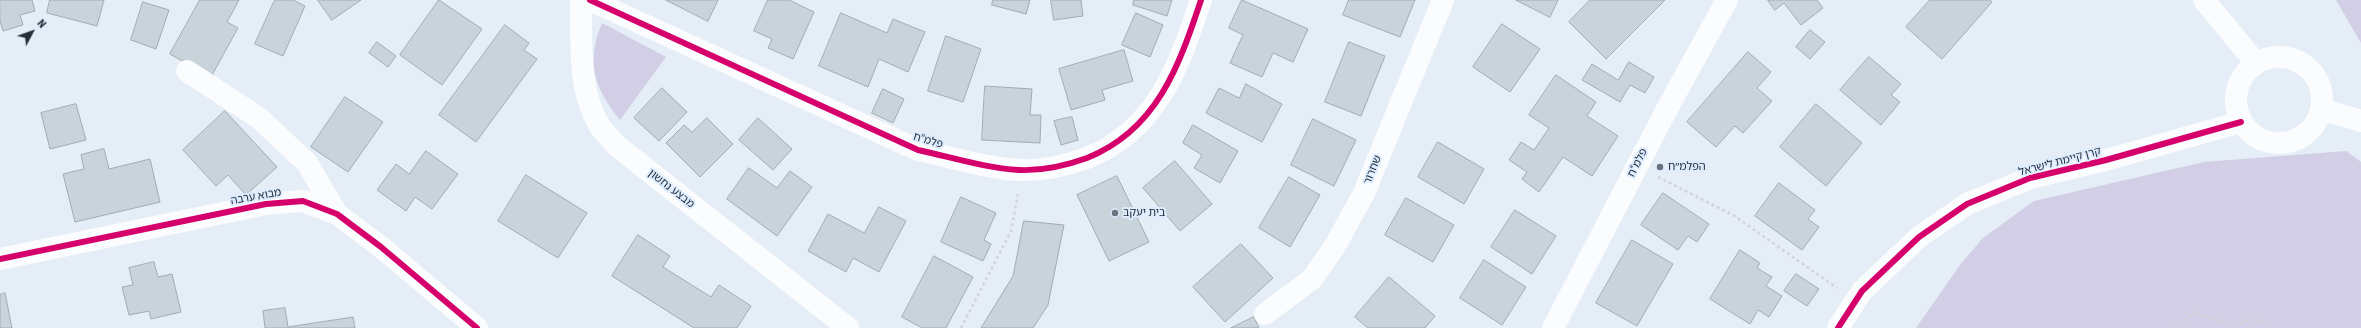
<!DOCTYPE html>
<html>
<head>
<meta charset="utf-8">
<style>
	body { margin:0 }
	#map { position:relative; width:2361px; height:328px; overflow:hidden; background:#e5edf6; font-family:"Roboto Condensed",sans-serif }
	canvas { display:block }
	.north { position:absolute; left:12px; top:12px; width:40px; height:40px; -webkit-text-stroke:3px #ddecfe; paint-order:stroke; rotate:49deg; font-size:11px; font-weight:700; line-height:16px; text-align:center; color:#252f3a }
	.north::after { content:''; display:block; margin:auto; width:14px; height:18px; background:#252f3a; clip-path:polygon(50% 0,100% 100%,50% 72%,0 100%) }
</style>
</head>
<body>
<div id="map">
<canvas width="2361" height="328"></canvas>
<div class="north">N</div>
</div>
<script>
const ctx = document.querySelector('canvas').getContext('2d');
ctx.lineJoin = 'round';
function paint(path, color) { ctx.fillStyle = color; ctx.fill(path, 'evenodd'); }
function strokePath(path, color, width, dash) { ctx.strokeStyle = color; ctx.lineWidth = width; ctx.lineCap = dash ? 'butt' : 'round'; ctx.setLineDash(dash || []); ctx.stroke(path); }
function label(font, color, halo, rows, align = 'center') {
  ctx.font = font + ' "Roboto Condensed","Noto Sans Hebrew",sans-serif'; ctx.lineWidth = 4; ctx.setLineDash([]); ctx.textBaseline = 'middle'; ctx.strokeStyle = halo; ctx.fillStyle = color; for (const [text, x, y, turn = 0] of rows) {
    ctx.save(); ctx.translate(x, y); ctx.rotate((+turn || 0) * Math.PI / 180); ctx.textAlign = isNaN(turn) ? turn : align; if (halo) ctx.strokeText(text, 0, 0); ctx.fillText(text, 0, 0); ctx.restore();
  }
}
paint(new Path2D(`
	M2336 0H2361V43Z
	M602 23 666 57 620 120C594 88 586 62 602 23Z
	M2346 151 2361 162V328H1916L1960 265 1983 238 2034 201 2204 162Z`), '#d1cee5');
const building = new Path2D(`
	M0 0H32L35 11 20 15 23 25 3 31 0 21Z
	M50 0H104L97 26 47 13Z
	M200 0H239L227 22 238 28 211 77 170 54Z
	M275 0H293L305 6 283 56 255 44Z
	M318 0H361L332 20Z
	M439 0 482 29 442 85 400 55Z
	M666 0H718L708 21Z
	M768 0H789L814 12 793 59 768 48 772 39 754 31Z
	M993 0H1030L1026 14 992 5Z
	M1051 0H1081L1083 16 1054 20Z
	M1134 0H1172L1167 16 1133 5Z
	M1242 0 1308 29 1293 62 1273 53 1262 77 1230 63 1243 35 1229 28Z
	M1349 0H1415L1400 37 1343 15Z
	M1516 0H1558L1550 17Z
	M1590 0H1665L1606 59 1569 22Z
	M1768 0H1817L1823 8 1801 25 1784 3 1775 10Z
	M1930 0H1990L1992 2 1942 59 1906 27Z
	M143 2 169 10 156 49 131 40Z
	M841 13 887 33 893 19 925 32 908 72 879 59 868 87 819 66Z
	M1136 13 1163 25 1150 57 1122 45Z
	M1502 24 1540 49 1510 92 1473 67Z
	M505 25 529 43 524 50 537 59 476 142 439 115Z
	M1810 30 1825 42 1810 59 1796 47Z
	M946 36 981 49 963 102 928 91Z
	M377 42 396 56 388 67 369 53Z
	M1349 42 1385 56 1361 116 1325 102Z
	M1124 50 1133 81 1102 90 1105 100 1071 110 1059 69Z
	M1748 52 1771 72 1757 88 1772 101 1743 133 1735 126 1716 147 1687 122Z
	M1869 57 1901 84 1891 95 1900 102 1881 125 1840 90Z
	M1629 62 1654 77 1645 93 1630 85 1620 102 1582 80 1592 64 1618 80Z
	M1556 75 1596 102 1587 116 1618 136 1592 176 1563 157 1539 192 1522 179 1527 172 1509 160 1521 142 1534 150 1549 128 1529 115Z
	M1246 84 1282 104 1262 142 1206 113 1219 88 1239 98Z
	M985 86 1032 89 1030 115H1041L1040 143 982 140Z
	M662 88 687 112 659 141 634 118Z
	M883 89 904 99 893 123 872 113Z
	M345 97 383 122 348 172 311 147Z
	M76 104 86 140 50 149 41 113Z
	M1816 104 1862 143 1826 186 1780 147Z
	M225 111 277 167 246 195 228 175 216 186 183 150Z
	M1072 117 1078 140 1061 145 1054 121Z
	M707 118 733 144 700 177 666 143 684 125 692 132Z
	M758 118 792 149 773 170 739 140Z
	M1313 119 1356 140 1334 186 1291 165Z
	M1193 125 1238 151 1220 183 1194 168 1202 155 1183 143Z
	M1438 142 1484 169 1464 204 1418 177Z
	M104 149 109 169 150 159 160 202 75 222 63 174 84 169 81 155Z
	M426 151 458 174 432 209 415 197 406 211 377 190 396 164 409 174Z
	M1175 161 1212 204 1180 231 1143 188Z
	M749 168 777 188 790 171 812 187 777 236 727 199Z
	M526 175 587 213 558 258 498 221Z
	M1117 176 1149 242 1109 261 1077 195Z
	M1289 177 1320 195 1290 247 1259 228Z
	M1779 183 1815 210 1808 219 1819 227 1802 250 1755 216Z
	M1663 193 1709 224 1697 242 1688 236 1678 250 1641 225Z
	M961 197 996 213 984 240 991 244 983 261 941 242Z
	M1406 198 1454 225 1433 262 1385 235Z
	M879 207 906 221 879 272 853 258 846 272 808 251 828 214 864 233Z
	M1515 210 1556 236 1532 274 1491 247Z
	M1024 221 1064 225 1048 305 1033 328H981L1013 276Z
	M638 235 670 256 663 267 711 297 719 285 751 306 737 328H694L612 276Z
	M1632 240 1673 264 1637 326 1596 303Z
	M1241 244 1273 278 1225 322 1193 287Z
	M1740 250 1760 263 1757 268 1772 277 1766 286 1782 296 1769 317 1758 310 1750 324 1710 299Z
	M934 256 973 277 946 328H922L902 317Z
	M1484 260 1526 287 1502 325 1460 298Z
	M154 262 158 277 172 274 181 312 151 319 149 311 129 315 122 287 133 285 129 268Z
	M1796 274 1819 289 1807 306 1784 291Z
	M1389 277 1435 316 1425 328H1368L1355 317Z
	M5 293 12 328H0V295Z
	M285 308 288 327 353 317 355 328H265L263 311Z
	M1254 317 1259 328H1231Z`);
paint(building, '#c8d3da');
strokePath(building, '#a0acb2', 1);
strokePath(new Path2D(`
	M1658 177 1733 215 1837 288
	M961 328 1011 231 1018 194
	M2175 328 2195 313 2234 325 2255 319 2273 328`), '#d2d5d8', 2.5, [3, 3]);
strokePath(new Path2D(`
	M581 0C582 42 577 87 599 125 603 132 611 139 617 146L848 328
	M590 0 918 150C951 157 985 168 1019 170 1042 171 1065 166 1087 158 1157 130 1179 66 1201 0
	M2204 0 2256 63
	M2236 100a43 43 0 1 1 86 0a43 43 0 1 1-86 0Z
	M187 71 259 118 307 163 337 214
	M2321 109 2361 121
	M0 259 266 204 303 201 337 214 381 247 477 328
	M1265 314 1312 279 1335 246 1364 193 1443 0
	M1553 328 1667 109 1727 0
	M1838 328 1862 291 1919 237 1967 204 2030 178 2106 160 2241 122`), '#fbfcfe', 22);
strokePath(new Path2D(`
	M590 0 918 150C951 157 985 168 1019 170 1042 171 1065 166 1087 158 1157 130 1179 66 1201 0
	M0 259 266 204 303 201 337 214 381 247 477 328
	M1838 328 1862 291 1919 237 1967 204 2030 178 2106 160 2241 122`), '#d6006c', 6);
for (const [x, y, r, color] of [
	[1660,167,4,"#68727c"],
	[1115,213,4,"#68727c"]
]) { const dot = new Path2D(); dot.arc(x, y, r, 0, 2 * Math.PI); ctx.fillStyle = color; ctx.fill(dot); strokePath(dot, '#ddecfe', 1.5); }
label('11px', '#252f3a', '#ddecfe', [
	["פלמ\"ח",928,141,16],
	["קרן קיימת לישראל",2060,162,-15],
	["פלמ\"ח",1638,163,-63],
	["שחרור",1373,170,-68],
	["מבצע נחשון",671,189,38],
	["מבוא ערבה",256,197,-10]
]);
label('11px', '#252f3a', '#ddecfe', [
	["הפלמ״ח",1668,167],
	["בית יעקב",1123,213]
], 'left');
</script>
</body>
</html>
